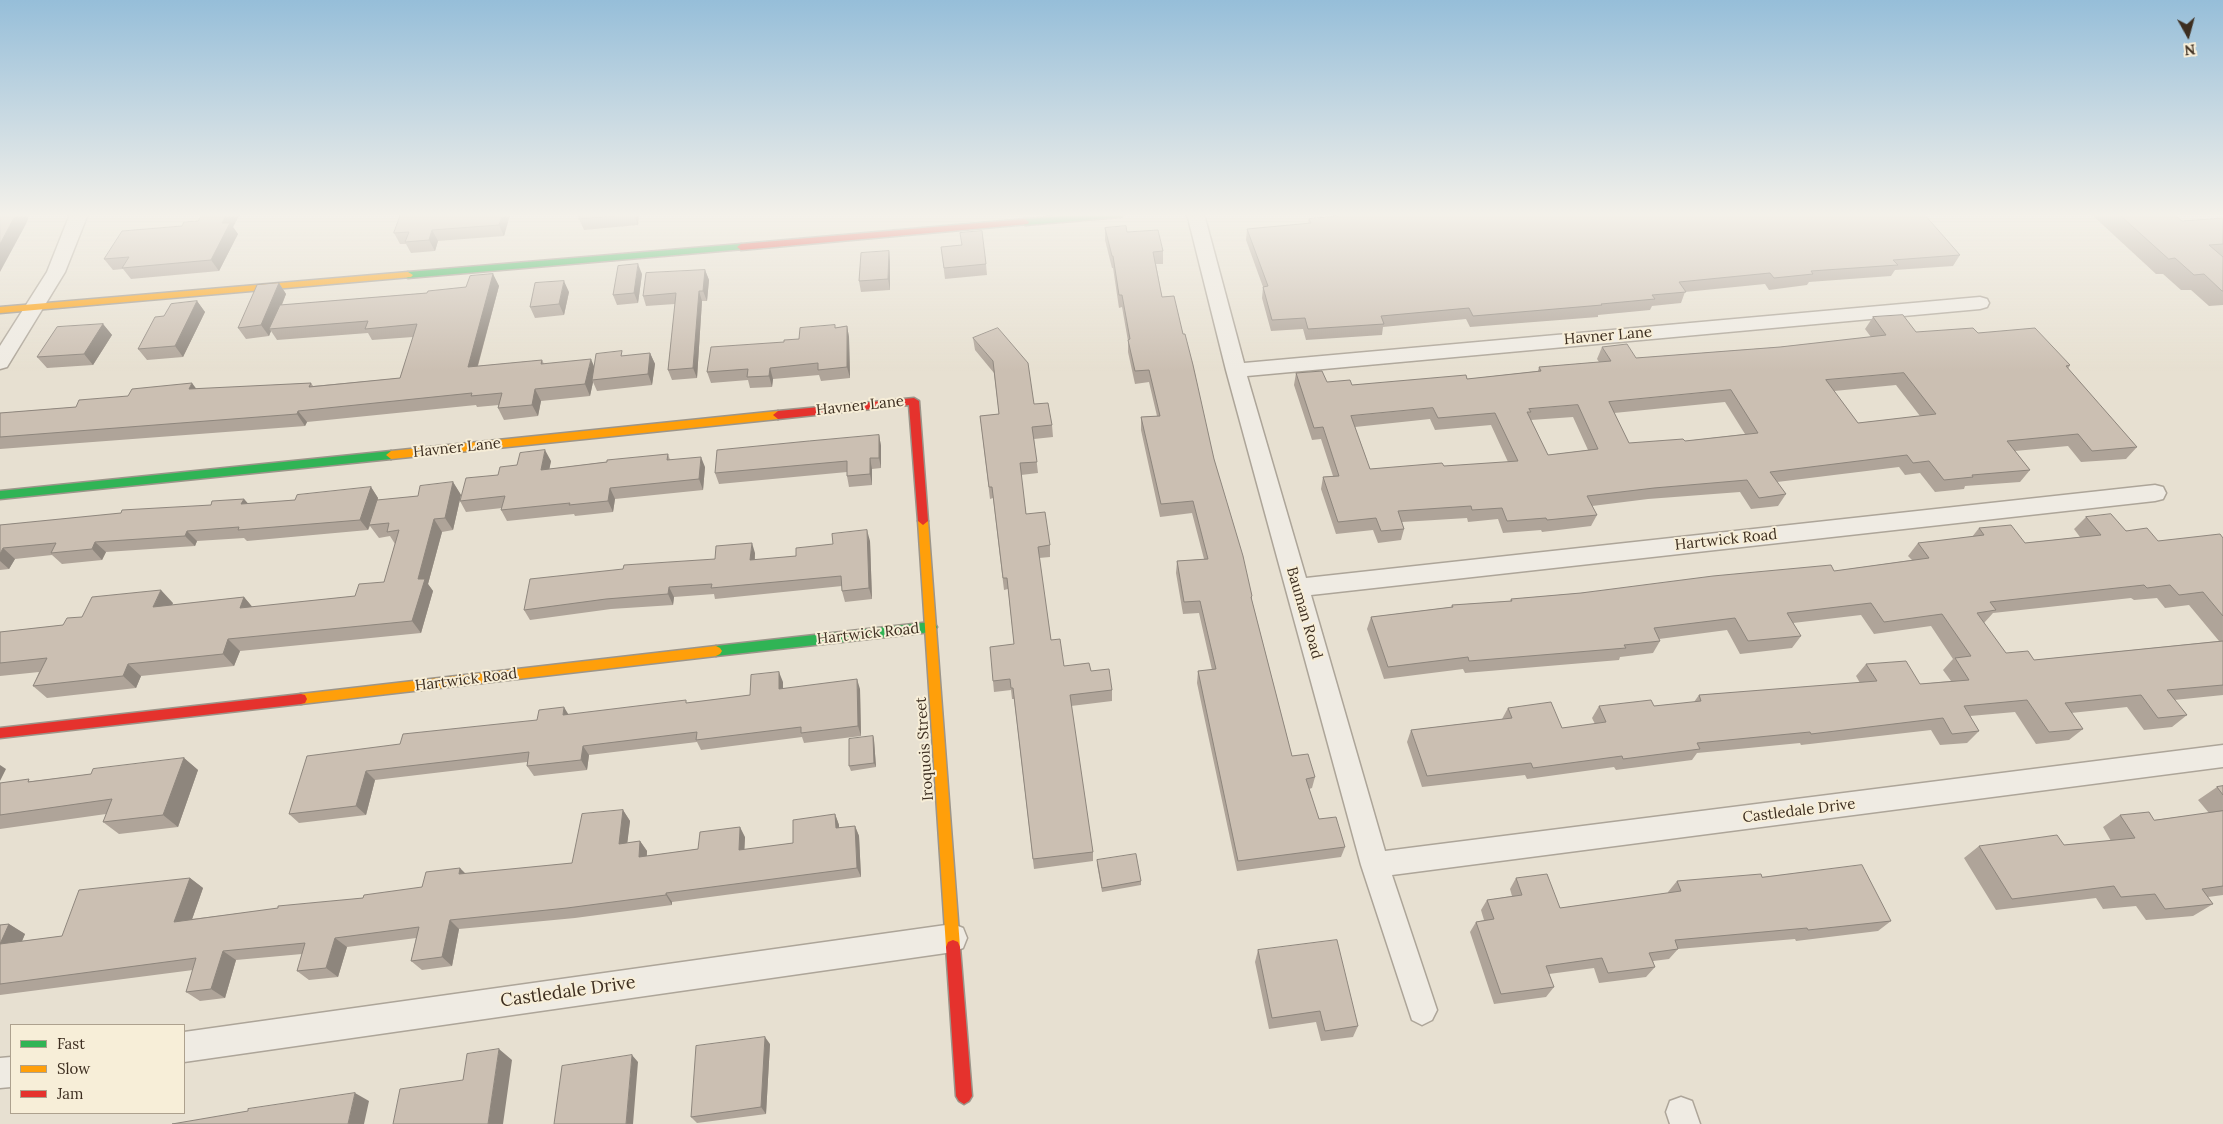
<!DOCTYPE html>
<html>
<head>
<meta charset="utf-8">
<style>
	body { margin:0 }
	#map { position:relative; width:2223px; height:1124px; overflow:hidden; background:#e7e0d1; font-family:Lora,serif }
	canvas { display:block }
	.legend { position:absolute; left:10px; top:1024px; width:175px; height:90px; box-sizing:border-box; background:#f7eed8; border:1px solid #ada18e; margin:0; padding:6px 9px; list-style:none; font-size:15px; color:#3d2e20 }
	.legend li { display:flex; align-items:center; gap:10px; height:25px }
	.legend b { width:25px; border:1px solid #ada18e }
	.north { position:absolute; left:2163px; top:10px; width:50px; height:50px; -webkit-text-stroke:4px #f7eed8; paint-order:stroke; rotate:173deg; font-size:14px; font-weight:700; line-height:20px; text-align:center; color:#3d2e20 }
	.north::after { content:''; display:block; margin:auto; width:18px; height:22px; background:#3d2e20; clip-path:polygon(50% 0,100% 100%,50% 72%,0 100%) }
</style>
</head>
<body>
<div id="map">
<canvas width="2223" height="1124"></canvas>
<ul class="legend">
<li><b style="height:6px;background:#30b455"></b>Fast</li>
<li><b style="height:6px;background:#ff9f0a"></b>Slow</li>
<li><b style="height:6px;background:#e5322d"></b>Jam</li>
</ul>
<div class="north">N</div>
</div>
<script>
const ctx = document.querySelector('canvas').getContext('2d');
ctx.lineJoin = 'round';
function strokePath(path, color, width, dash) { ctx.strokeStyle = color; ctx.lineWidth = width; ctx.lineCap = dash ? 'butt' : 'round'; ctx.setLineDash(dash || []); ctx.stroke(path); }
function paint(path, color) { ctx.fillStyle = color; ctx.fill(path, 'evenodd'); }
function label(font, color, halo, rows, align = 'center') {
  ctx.font = font + ' Lora,serif'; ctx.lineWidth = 4; ctx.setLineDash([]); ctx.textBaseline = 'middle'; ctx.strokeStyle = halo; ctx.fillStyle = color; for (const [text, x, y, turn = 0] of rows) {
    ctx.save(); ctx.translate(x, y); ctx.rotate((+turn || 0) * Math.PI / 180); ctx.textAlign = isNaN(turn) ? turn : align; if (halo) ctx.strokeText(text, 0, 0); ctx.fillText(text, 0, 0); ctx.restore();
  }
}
const street = new Path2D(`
	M70 214H88L65 272 7 367 0 369V346L47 272Z
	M1187 214H1204L1244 363 1980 297 1987 299 1989 303 1987 307 1980 309 1247 376 1306 578 2155 485 2163 487 2166 493 2163 499 2155 501 1311 595 1385 851 2223 745V767L1392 875 1437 1010 1432 1020 1422 1025 1412 1020 1361 865 1226 370Z
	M953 924 963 928 967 938 963 948 953 952 184 1062V1032Z
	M11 1057V1087L0 1088V1058Z
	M1681 1097 1692 1101 1700 1124H1670L1666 1112 1670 1101Z`);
const fast = new Path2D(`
	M1095 214H1125L1121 217 1025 225 1021 222 1025 219Z
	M741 244 744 245V249L408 278 403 275 408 272Z
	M391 451 396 455 391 459 0 499V491Z
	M931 622 935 624 937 627 935 630 931 632 716 656 712 654 710 651 712 648 716 646Z`);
const slow = new Path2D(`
	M408 272 413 275 411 277 0 313V307Z
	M778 411 783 415 778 419 391 459 386 455 391 451Z
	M923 517 928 521 960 947 958 952 953 954 948 952 946 947 918 521Z
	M716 646 720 648 722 651 720 654 716 656 301 704 297 703 295 699 297 695 301 694Z`);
const jam = new Path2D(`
	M1025 219 1029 222 1028 224 741 250 737 247 741 244Z
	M914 398 919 401 928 521 923 525 918 521 909 405 778 419 773 415 778 411Z
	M301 694 305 695 307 699 305 703 301 704 0 738V728Z
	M953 940 958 942 960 947 972 1096 969 1101 964 1104 959 1101 956 1096 946 947 948 942Z`);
strokePath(street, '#ada599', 3);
strokePath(fast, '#9c958a', 3);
strokePath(slow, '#9c958a', 3);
strokePath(jam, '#9c958a', 3);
paint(street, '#efebe3');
paint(fast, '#30b455');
paint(slow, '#ff9f0a');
paint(jam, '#e5322d');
paint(new Path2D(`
	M202 214H240L233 227 238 234 219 271 131 279 123 269 113 270 104 259 182 226 198 221Z
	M401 214H510V215L504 236 438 241 435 251 411 253 406 244H400L394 233Z
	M639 214 638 225 584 230 579 219Z
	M715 214H738L716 215Z
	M1448 214H1952L1925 215 1960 255 1953 266 1895 270 1891 276 1809 282 1807 285 1769 290 1765 284 1685 292 1681 303 1652 306 1650 310 1598 315V317L1470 327 1466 319 1383 327 1382 335 1306 340 1303 329 1271 331 1262 298 1263 287 1246 240 1247 229 1308 223 1309 219 1425 216Z
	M2091 214H2174L2182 221 2223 218V305L2209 306 2191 290H2181L2163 274H2156Z
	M1105 228 1127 232 1163 251V264H1156L1162 297 1183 334 1214 459 1252 596V601L1292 756 1315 777 1312 788 1309 789 1319 819 1345 847 1341 857 1237 871 1197 683 1198 671 1212 670 1199 613 1183 614 1176 573 1177 561 1204 559 1192 513 1160 517 1141 430V417L1157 416 1149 382 1135 384 1128 352V341L1122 307 1119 308 1113 268H1112L1105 240Z
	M941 247 986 264 987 275 945 279Z
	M889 251 890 262V290L861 292 859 281Z
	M705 270 709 280 707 301H702L697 378 672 380 668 370 675 304 646 306 643 296Z
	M493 274 499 286 478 366 542 360 544 364 594 368 624 356 650 353 655 364 652 385 597 391 593 382 590 396 541 401 538 416 504 420 498 408 499 405 477 407 476 405 307 422 305 426 0 449V413L76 407 196 389 311 383 313 386 400 378 413 337 372 340 368 333 277 340 271 331 269 336 246 339 238 328 279 283 286 294 282 305 427 293 466 287Z
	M642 274 638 303 617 305 613 295Z
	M569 292 564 315 535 318 530 307Z
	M197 301 205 312 183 357 147 360 138 349 164 316Z
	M1873 317 1916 332 1978 333 2070 365 2068 369 2137 447 2126 459 2081 462 2068 446 2015 451 2030 470 2020 482 1965 486 1964 489 1935 492 1920 473 1905 475 1899 467 1777 482 1786 494 1778 506 1751 509 1740 492 1648 499 1592 506 1597 515 1591 526 1542 532 1541 530 1503 533 1498 519 1468 522 1467 518 1402 522 1404 529 1401 540 1378 543 1373 530 1336 534 1321 489 1323 477 1333 476 1321 439 1312 440 1294 385 1296 373 1327 382 1352 385 1467 379 1538 371 1539 367 1599 362 1597 359 1602 347 1636 358 1780 347 1871 337 1865 329ZM1896 385 1920 416 1858 423 1834 391ZM1725 402 1745 434 1685 441 1629 443 1614 413ZM1573 417 1588 450 1548 455 1531 420ZM1430 419 1435 430 1491 425 1508 462 1444 466 1370 469 1355 427Z
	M103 324 112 335 93 365 47 368 37 357Z
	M847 326 849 337 850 378 821 381 819 375 773 379 772 387 750 388 748 380 711 383 707 372 784 342 799 339 835 328Z
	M973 338 1052 425 1053 437 1034 439 1038 473 1021 475 1026 514 1050 545V557L1039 558 1051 640 1064 666 1091 671 1112 690V701L1071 706 1093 852V861L1034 869 1014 699H1012L1011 690 994 692 993 681 1014 644 1008 589 1004 590 993 498 990 499 980 416 999 414 994 373 975 350Z
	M879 435 881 446V468L872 469V485L849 487 847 476V472L719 484 715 473Z
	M668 454 670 460 705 467 703 490 615 499 613 512 575 516 574 514 507 521 501 510 502 508 466 512 460 501 498 475 517 465 551 461 549 469Z
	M453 482 461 495 453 530 442 532 428 584 433 591 421 633 240 651 234 666 141 676 136 688 47 698 33 686 39 672 0 676V632L63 625 82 617 173 603 172 605 244 597 252 607 355 596 384 582 395 544 390 536 379 538 370 526 368 530 247 541 244 538 197 541 195 546 106 552 102 560 62 564 52 555 15 559 9 569 0 570V525L211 505 244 499 248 504 295 500 371 487 378 498V500L418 496Z
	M2086 517 2158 541 2223 538V695L2174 700 2187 715 2172 727 2144 730 2127 707 2071 713 2083 729 2069 740 2036 744 2015 712 1970 716 1979 731 1967 743 1940 745 1931 730 1801 745 1800 743 1697 753 1692 760 1616 770 1614 767 1527 779 1525 775 1422 787 1407 742 1411 730 1502 719 1508 708 1562 728 1595 724 1592 718 1599 706H1654L1694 702 1699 695 1860 683 1856 676 1866 664 1920 684 1951 681 1943 670 1953 659 1931 626 1874 634 1861 615 1793 623 1801 636 1792 648 1740 654 1727 630 1659 639 1660 641 1653 653 1620 657 1619 660 1465 673 1463 669 1384 679 1367 629 1371 617 1451 607 1452 605 1510 601 1511 599 1834 571 1912 560 1908 556 1918 543 1972 537 1979 528 2025 543 2080 537 2074 529ZM2131 598 2134 600 2157 598 2165 608 2189 605 2219 641 2034 660 2006 653 1984 623 1993 613Z
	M870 541 872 599 845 602 842 591V586L715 599 714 594 674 597 673 605 611 609 530 620 524 610 715 559 755 553V560L796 556Z
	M783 682V688L860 689 861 736 804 743 802 737 701 750 697 742 589 755 587 770 534 776 527 766V762L375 780 366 815 299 823 289 814 400 744 568 715 688 703 750 695Z
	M873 736 874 740 876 767 851 771 849 766Z
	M184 758 198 770 178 827 119 834 103 822 106 814 0 829V783L33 781 91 774Z
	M2223 786V895L2208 897 2213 904 2193 916 2146 920 2136 906 2103 909 2096 898 1996 910 1964 858 1979 846 2064 845 2111 841 2103 827 2120 815 2154 820 2209 813 2198 800 2217 787Z
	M623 810 630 821 627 843 640 841 647 851V856L698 849 745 837 744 850 793 843 835 814 839 825V828L855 826 859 836 861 877 672 902V905L575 918 459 929 452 966 422 970 411 961 416 938 347 947 338 977 309 980 297 971 302 954 236 960 225 998 200 1001 186 992 193 970 0 995V925L9 924 25 934 22 941 62 936 190 878 203 888 192 919 363 898 422 887 466 874 572 863Z
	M1097 860 1141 881V885L1102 892 1097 864Z
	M1762 877 1891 921 1878 931 1796 941 1795 939 1678 949 1669 959 1653 961 1655 967 1646 977 1599 983 1594 968 1549 974 1554 987 1546 997 1494 1004 1470 932 1476 922 1484 920 1481 910 1487 900 1512 896 1510 889 1516 878 1560 908 1668 893V892L1677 881Z
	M1258 950 1358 1026 1353 1037 1321 1041 1316 1022 1269 1029 1255 962Z
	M770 1044 766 1114 697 1123 691 1117Z`), '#afa499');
paint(new Path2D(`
	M16 214H30L26 224 0 272V244Z
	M227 214H240L233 227 238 234 219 271 211 260 222 223Z
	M503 214H510V215L504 236 499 225Z
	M634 214H639L638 225Z
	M432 230 438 241 435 251 429 240Z
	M889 251 890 262V290L888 279Z
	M638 264 642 274 638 303 634 293Z
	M705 270 709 280 707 301 703 291Z
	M493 274 499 286 474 379 468 367Z
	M564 281 569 292 564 315 559 304Z
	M279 283 286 294 272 328 269 329 271 331 269 336 261 325Z
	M699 291 702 301 697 378 693 368Z
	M197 301 205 312 183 357 175 346Z
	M103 324 112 335 93 365 84 354Z
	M847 326 849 337 850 378 847 367Z
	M650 353 655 364 652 385 648 374Z
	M591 359 596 371 592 380 593 382 590 396 585 384Z
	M770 368 773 379 772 387 769 376Z
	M192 383 201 395 189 389Z
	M535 389 541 401 538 416 532 405Z
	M298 411 307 422 305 426 297 414Z
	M879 435 881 446V468L879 458Z
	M545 450 551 461 547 481 541 470Z
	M701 457 705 467 703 490 699 479Z
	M870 458 872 469V485L870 474Z
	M453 482 461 495 453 530 445 518Z
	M371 487 378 498 368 530 360 520Z
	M610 488 615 499 613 512 608 501Z
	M244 499 253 509 241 504Z
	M434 519 442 532 428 584 433 591 421 633 412 621 418 579Z
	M867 530 870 541 872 599 869 588Z
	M187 531 197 541 195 546 185 536Z
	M95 542 106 552 102 560 92 549Z
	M752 543 755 553 754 571 750 560Z
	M3 548 15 559 9 569 0 561V554Z
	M669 587 674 597 673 605 668 594Z
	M161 590 173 603 166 619 153 607Z
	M244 597 255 610 240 608Z
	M228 639 240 651 234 666 223 654Z
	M128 664 141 676 136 688 123 676Z
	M779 672 783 682V699L779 689Z
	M857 679 860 689 861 736 858 726Z
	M564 707 570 717 563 715Z
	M873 736 874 740 876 767 874 763Z
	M583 746 589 755 587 770 581 760Z
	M184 758 198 770 178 827 163 815Z
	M0 765 6 769 0 781Z
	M366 771 375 780 366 815 356 806Z
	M623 810 630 821 626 854 619 844Z
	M835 814 839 825V839L836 828Z
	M855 826 859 836 861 877 857 868Z
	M740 827 745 837 744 860 739 850Z
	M640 841 647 851 646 867 639 857Z
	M460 868 470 878 459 874Z
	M190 878 203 888 188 931 174 922Z
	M666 893 672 902V905L666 895Z
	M450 920 459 929 452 966 442 957Z
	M9 924 25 934 17 953 0 944Z
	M335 938 347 947 338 977 326 968Z
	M223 951 236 960 225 998 211 989Z
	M765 1037 770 1044 766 1114 761 1107Z
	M499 1049 512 1060 503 1124H488Z
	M632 1055 638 1062 633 1124H626Z
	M355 1093 369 1101 364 1124H348Z`), '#8e867d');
const building = new Path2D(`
	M0 214H16L0 244Z
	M202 214H227L222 223H230L211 260 122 268 129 257 104 259 122 231 182 226 184 222 198 221Z
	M401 214H503L499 225 432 230 429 240 405 242 409 232 394 233Z
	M580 214H634L579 219Z
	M1361 214H1424L1425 216 1448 214H1924L1960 255 1893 260 1898 265 1811 271 1813 274 1774 278 1770 273 1679 282 1686 292 1652 295 1655 299 1601 304 1602 305 1473 316 1469 308 1381 316 1384 324 1308 329 1305 318 1272 320 1263 287 1268 286 1247 229 1311 223 1309 219Z
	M2119 214H2174L2182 221 2223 218V244L2209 245 2223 257V291H2222L2204 274 2194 275 2175 258 2169 259Z
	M1126 226 1127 232 1158 230 1163 251 1153 252 1162 297 1174 296 1183 334H1185L1193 365 1214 459 1243 556 1252 596 1251 597 1292 756 1308 754 1315 777 1306 779 1319 819 1336 817 1345 847 1238 861 1198 671 1216 669 1200 601 1184 602 1177 561 1208 559 1193 501 1161 504 1141 417 1160 416 1149 370 1135 371 1128 340 1130 339 1122 295H1119L1113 256H1112L1105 228Z
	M982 231 986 264 944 268 941 247 962 245 960 233Z
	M889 251 888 279 859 281 861 253Z
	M638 264 634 293 613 295 618 266Z
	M705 270 703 291H699L693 368 668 370 676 293 643 296 646 273Z
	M493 274 468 367 542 360 541 364 591 359 585 384 535 389 532 405 498 408 502 393 471 396 472 393 298 411 297 414 0 437V413L76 407 79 400 128 396 132 389 192 383 189 389 311 383 309 387 400 378 417 324 365 329 368 321 269 329 280 305 427 293 428 291 466 287 470 276Z
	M564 281 559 304 530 307 535 283Z
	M279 283 261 325 238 328 257 285Z
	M197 301 175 346 138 349 155 317 164 316 171 304Z
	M1903 315 1916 332 1973 328 1978 333 2035 328 2070 365 2066 366 2137 447 2092 451 2078 434 2007 441 2030 470 1972 475 1973 477 1944 480 1929 461 1913 463 1907 455 1770 472 1786 494 1759 498 1747 480 1654 488 1587 496 1597 515 1547 520 1546 518 1507 521 1502 508 1472 510 1471 506 1398 511 1404 529 1381 531 1376 518 1338 522 1323 477 1339 476 1323 427 1314 428 1296 373 1322 371 1327 382 1350 380 1352 385 1466 375 1467 379 1541 371 1539 367 1611 361 1602 347 1627 344 1636 358 1780 347 1886 335 1873 317ZM1904 373 1936 414 1858 423 1826 380ZM1731 390 1758 433 1685 441 1683 439 1629 443 1609 402ZM1578 405 1598 449 1548 455 1527 412H1531L1529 409ZM1433 408 1438 418 1495 413 1518 461 1444 466 1442 463 1370 469 1351 416Z
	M103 324 84 354 37 357 57 327Z
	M835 325V328L847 326V367L818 370V363L770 368 769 376 747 377 748 369 707 372 711 347 784 342V340L799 339 800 328Z
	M998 328 1028 363 1034 404 1048 403 1052 425 1032 427 1037 462 1020 463 1026 514 1045 512 1050 545 1038 547 1051 640 1060 639 1064 666 1089 663 1091 671 1109 669 1112 690 1070 695 1093 852 1033 859 1013 688H1011L1010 679 993 681 990 647 1014 644 1007 578H1003L992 487H989L980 416 999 414 993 361 973 338Z
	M622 351 621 356 650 353 648 374 592 380 596 354Z
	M879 435V458H870V474L847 476V461L715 473 717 450 809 441Z
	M545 450 541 470 607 462V460L668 454 667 460 701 457 699 479 610 488 608 501 569 505 570 503 501 510 505 496 460 501 466 478 498 475 500 467 517 465 520 453Z
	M453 482 445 518 434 519 418 579H425L412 621 228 639 223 654 128 664 123 676 33 686 47 658 0 663V632L63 625 67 618 82 617 92 597 161 590 153 607 244 597 240 608 355 596 359 584 384 582 399 530 387 532 389 523 369 525 377 500 418 496 420 486Z
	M371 487 360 520 238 530 239 527 187 531 185 536 95 542 92 549 51 553 56 543 3 548 0 554V525L121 513 122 510 211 505 212 501 244 499 241 504 295 500 297 495Z
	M2111 514 2126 531 2147 528 2158 541 2220 534 2223 538V616L2203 592 2179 595 2170 585 2147 588 2144 585 1990 602 1996 610 1977 613 2006 653 2028 651 2034 660 2223 641V685L2167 690 2187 715 2158 718 2141 695 2065 703 2083 729 2049 732 2027 700 1964 706 1979 731 1952 734 1943 718 1811 734 1810 732 1697 743 1700 749 1623 759 1622 756 1533 768 1531 763 1427 776 1411 730 1512 718 1508 708 1551 702 1562 728 1606 722 1599 706 1651 700 1654 706 1701 701 1699 695 1877 681 1866 664 1906 661 1920 684 1969 680 1955 658 1971 656 1942 614 1884 622 1871 603 1787 613 1801 636 1748 641 1735 618 1654 628 1660 641 1624 645 1626 648 1469 661 1468 657 1388 667 1371 617 1453 607 1452 605 1512 601 1511 599 1581 593 1713 576 1831 565 1834 571 1929 558 1918 543 1984 535 1979 528 2011 525 2025 543 2101 535 2086 517Z
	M867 530 869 588 842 591 841 576 711 588 712 584 669 587 668 594 606 599 524 610 530 579 623 569 624 565 715 559 716 546 752 543 750 560 796 556V548L833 544 832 534Z
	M779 672V689L857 679 858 726 801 733V727L696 740 697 732 583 746 581 760 527 766 529 752 366 771 356 806 289 814 307 756 400 744 403 734 537 720 539 710 564 707 563 715 686 700V703L750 695 751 675Z
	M873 736 874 763 849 766V739Z
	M184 758 163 815 103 822 112 799 0 815V783L29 779 28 782 91 774 93 769Z
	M2223 786V795L2217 787Z
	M623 810 619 844 640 841 639 857 698 849 700 832 740 827 739 850 793 843V820L835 814 836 828 855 826 857 868 666 893V895L567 908 450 920 442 957 411 961 419 927 335 938 326 968 297 971 305 943 223 951 211 989 186 992 196 958 0 984V925L9 924 0 944 62 936 79 890 190 878 174 922 278 908V906L363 898 364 895 422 887 426 872 460 868 459 874 572 863 582 814Z
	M2223 811V886L2202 889 2213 904 2165 909 2155 894 2121 897 2114 886 2012 899 1979 846 2057 835 2064 845 2135 838 2120 815 2149 812 2154 820Z
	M1136 854 1141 881 1102 888 1097 860Z
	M1862 865 1891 921 1808 930 1807 928 1675 940 1678 949 1649 953 1655 967 1608 973 1602 958 1546 966 1554 987 1501 994 1476 922 1494 919 1487 900 1522 895 1516 878 1547 874 1560 908 1681 891 1677 881 1761 874 1762 877Z
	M1337 940 1358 1026 1325 1031 1320 1011 1272 1018 1258 950Z
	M765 1037 761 1107 691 1117 696 1046Z
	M499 1049 488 1124H393L400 1089 463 1080 467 1054Z
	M632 1055 626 1124H554L562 1066Z
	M355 1093 348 1124H172L248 1111V1109Z`);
paint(building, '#cbbfb2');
strokePath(building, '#8e867d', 1);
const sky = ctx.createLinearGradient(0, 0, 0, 371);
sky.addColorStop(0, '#96bed9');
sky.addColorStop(0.58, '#f4f1ea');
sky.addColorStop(1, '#f4f1ea00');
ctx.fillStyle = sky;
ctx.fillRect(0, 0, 2223, 371);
label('15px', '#3d2e20', '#f7eed8', [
	["Havner Lane",1608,336,-5],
	["Havner Lane",860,406,-6],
	["Havner Lane",457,448,-6],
	["Hartwick Road",1726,540,-6],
	["Bauman Road",1304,613,74],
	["Hartwick Road",868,634,-6],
	["Hartwick Road",466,680,-7],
	["Iroquois Street",925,749,-94],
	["Castledale Drive",1799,811,-7]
]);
label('18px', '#3d2e20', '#f7eed8', [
	["Castledale Drive",568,992,-8]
]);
</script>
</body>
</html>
